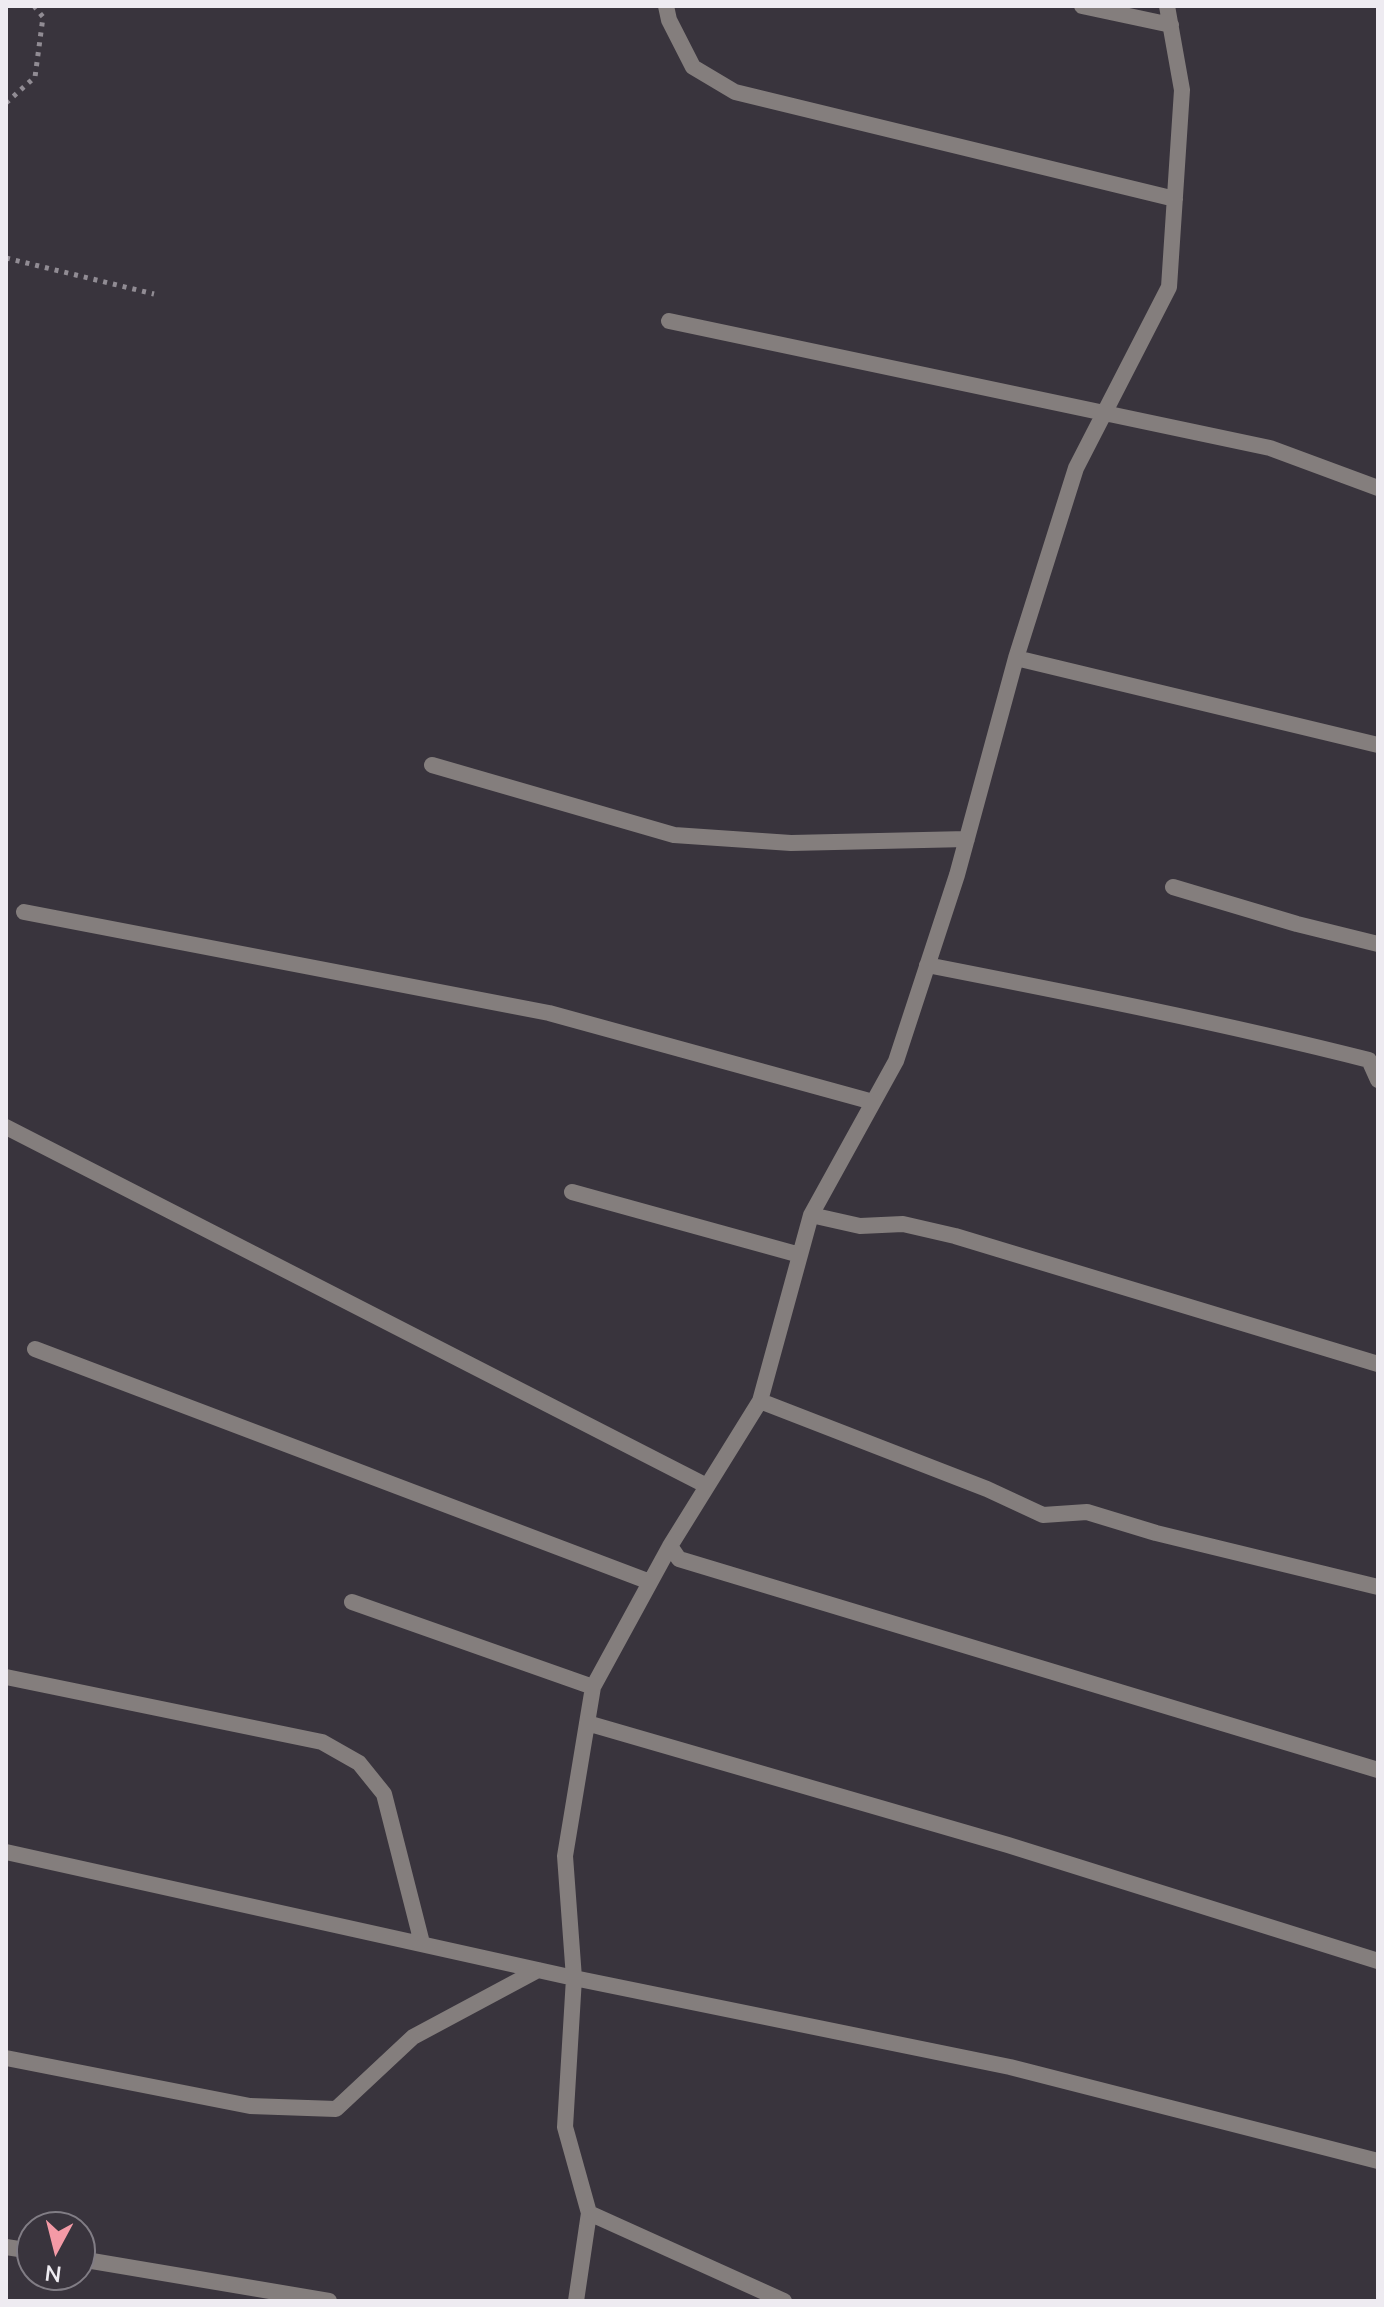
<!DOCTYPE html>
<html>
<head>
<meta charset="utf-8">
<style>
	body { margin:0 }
	#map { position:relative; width:1384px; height:2307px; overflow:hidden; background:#39343d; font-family:"Nunito Sans",sans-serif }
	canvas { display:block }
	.frame { position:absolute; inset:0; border:8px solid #eeebf1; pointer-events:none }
	.north { position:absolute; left:16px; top:2211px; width:80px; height:80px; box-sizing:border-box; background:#39343d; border:2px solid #817d85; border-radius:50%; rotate:187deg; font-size:22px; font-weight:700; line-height:32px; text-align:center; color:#eeebf1 }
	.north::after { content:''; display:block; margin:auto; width:28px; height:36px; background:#f49aa6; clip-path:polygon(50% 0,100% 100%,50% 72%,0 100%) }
</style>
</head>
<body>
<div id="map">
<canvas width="1384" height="2307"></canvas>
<div class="frame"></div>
<div class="north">N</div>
</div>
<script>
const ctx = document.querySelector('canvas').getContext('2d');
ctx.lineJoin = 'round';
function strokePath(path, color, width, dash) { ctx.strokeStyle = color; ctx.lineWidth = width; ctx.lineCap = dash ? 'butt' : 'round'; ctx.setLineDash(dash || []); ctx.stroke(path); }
strokePath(new Path2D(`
	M6 103 35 77 43 17 34 6
	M6 258 154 294`), '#918c94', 5, [4, 6]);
strokePath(new Path2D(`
	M666 6 669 20 693 67 735 92 1175 199
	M1082 6 1171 25
	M669 321 1270 448 1378 488
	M1016 658 1378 745
	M432 765 674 835 791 843 967 839
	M1173 887 1297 924 1378 944
	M24 912 549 1013 873 1102
	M927 965C1075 994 1223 1023 1369 1060L1378 1080
	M6 1127 707 1486
	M572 1192 800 1255
	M811 1215 860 1226 903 1224 955 1236 1378 1364
	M35 1349 650 1582
	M760 1401 987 1489 1043 1515 1087 1512 1156 1533 1378 1587
	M670 1546 679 1559 1378 1770
	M352 1602 593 1687
	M6 1677 322 1742 359 1763 384 1794 422 1943
	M587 1723 1008 1845 1378 1961
	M6 1852 574 1978 1010 2067 1378 2161
	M6 2058 250 2106 336 2109 413 2037 538 1970
	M589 2213 784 2301
	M6 2247 32 2251
	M80 2259 329 2301
	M576 2301 589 2213 565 2127 574 1978 565 1856 593 1687 670 1546 760 1401 811 1215 896 1061 957 875 1016 658 1076 468 1169 287 1182 90 1167 6`), '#847e7d', 16);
</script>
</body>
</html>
